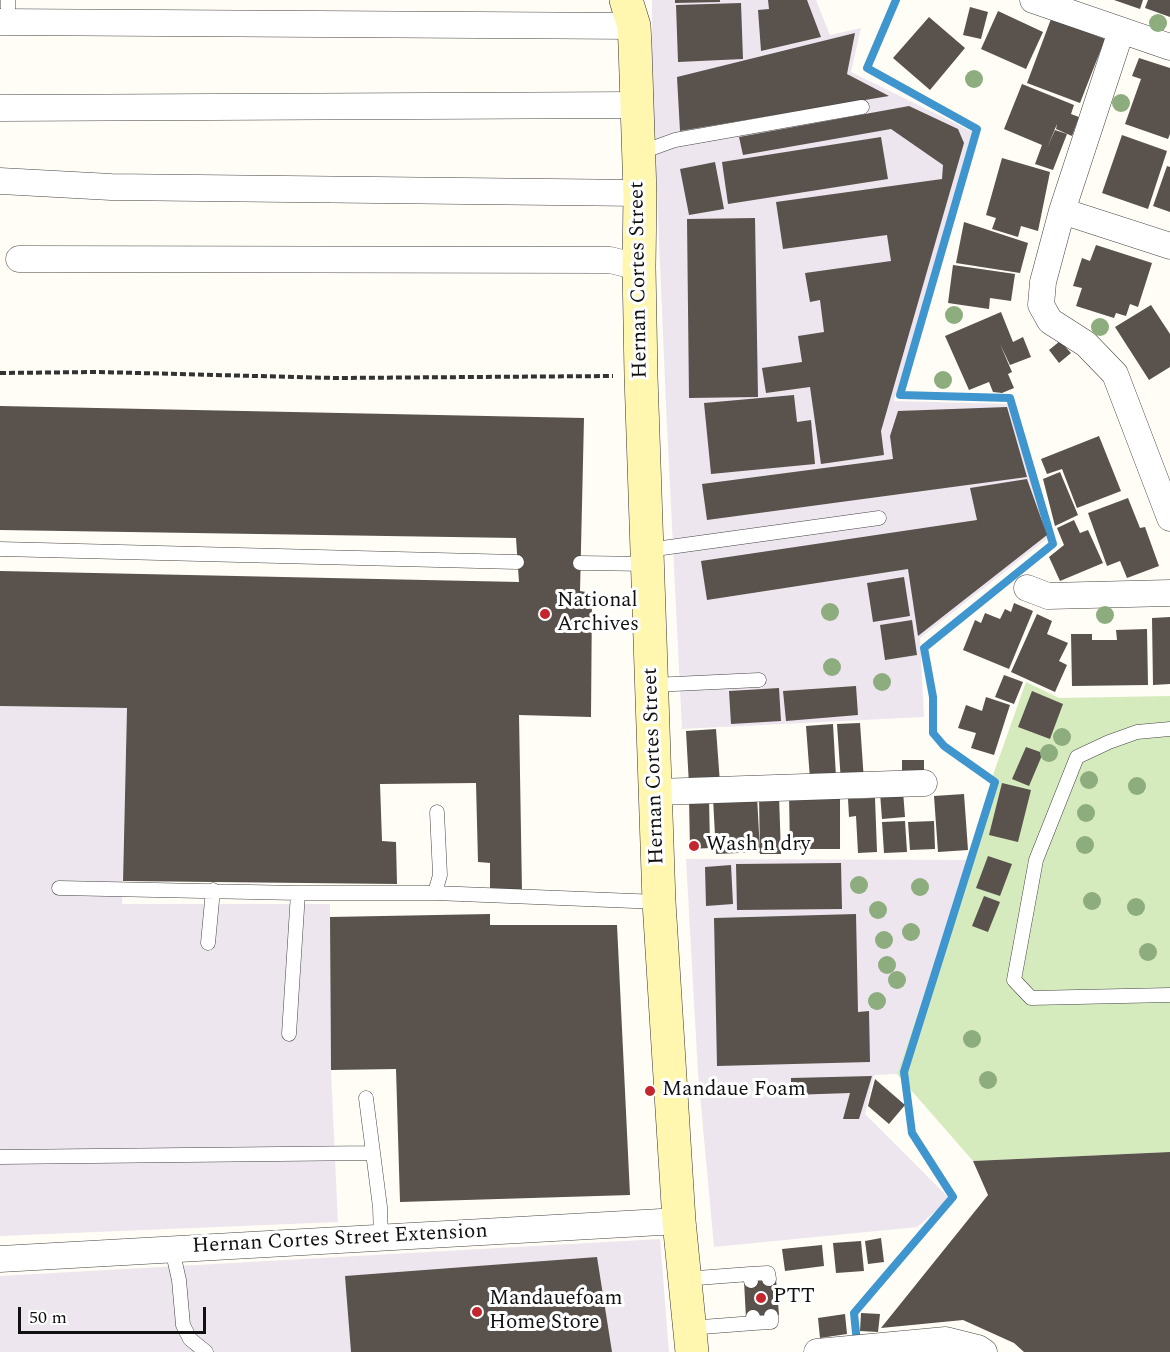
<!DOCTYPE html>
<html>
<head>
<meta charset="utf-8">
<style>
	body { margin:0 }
	#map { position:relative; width:1170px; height:1352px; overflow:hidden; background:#fffdf5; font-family:Spectral,serif }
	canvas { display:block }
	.scale { position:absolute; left:18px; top:1307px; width:188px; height:27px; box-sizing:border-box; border:3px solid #111; border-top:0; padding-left:8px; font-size:18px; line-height:21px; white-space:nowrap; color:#111; -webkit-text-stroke:4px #fff; paint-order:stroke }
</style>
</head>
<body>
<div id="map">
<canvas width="1170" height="1352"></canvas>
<div class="scale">50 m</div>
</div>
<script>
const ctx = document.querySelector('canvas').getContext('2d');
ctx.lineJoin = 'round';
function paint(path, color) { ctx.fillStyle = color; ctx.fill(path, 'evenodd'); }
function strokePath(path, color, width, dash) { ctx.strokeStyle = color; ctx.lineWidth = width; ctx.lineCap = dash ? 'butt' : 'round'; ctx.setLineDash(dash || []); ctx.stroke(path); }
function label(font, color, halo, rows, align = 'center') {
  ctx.font = font + ' Spectral,serif'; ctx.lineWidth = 6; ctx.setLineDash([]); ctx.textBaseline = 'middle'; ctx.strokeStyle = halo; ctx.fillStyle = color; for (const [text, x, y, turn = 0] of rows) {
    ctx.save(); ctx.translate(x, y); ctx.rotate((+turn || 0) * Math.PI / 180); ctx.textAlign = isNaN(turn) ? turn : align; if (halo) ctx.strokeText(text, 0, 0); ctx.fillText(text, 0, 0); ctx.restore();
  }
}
paint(new Path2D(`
	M652 0H816L830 35 861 28 851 72 973 132 894 401 1008 404 1049 537 920 638 924 717 682 729 666 405 652 76Z
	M0 706 127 708 122 904H330L331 1070 338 1222 0 1236Z
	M686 859 970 860 897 1074 874 1075 865 1114 950 1199 917 1227 714 1247 698 1073Z
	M660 1239 669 1352H0V1276Z`), '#eee6ef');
paint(new Path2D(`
	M1026 682 1059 698 1170 696V1152L973 1161 897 1074 970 860 994 772Z`), '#d5ebbd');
strokePath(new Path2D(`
	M857 1343 854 1313 953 1197 912 1133 904 1072 995 782 944 746 933 733V697L924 648 1053 544 1010 398 900 395 977 129 867 68 896 0`), '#3f96cf', 8);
paint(new Path2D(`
	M675 0H720V2L675 3Z
	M768 0H807L821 37 761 51 758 10 769 9Z
	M1114 0H1143L1140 9Z
	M1148 0H1170V17L1145 8Z
	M741 3 743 59 678 62 676 5Z
	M970 7 988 12 981 39 963 35Z
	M998 11 1043 32 1026 69 981 49Z
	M929 17 965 48 930 90 893 58Z
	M1051 19 1105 39 1080 103 1027 83Z
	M855 33 847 74 889 96 680 131 677 77Z
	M1139 58 1170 68V134L1168 139 1125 124 1141 79 1132 76Z
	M1022 84 1074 105 1071 114 1079 117 1072 136 1056 129 1057 124 1047 148 1055 130 1067 134 1053 170 1035 164 1042 145 1004 129Z
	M909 106 958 129 964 143 881 431 884 455 821 464 810 387 766 393 762 368 802 362 798 336 824 332 820 300 810 302 805 273 891 261 887 235 783 249 776 202 942 179 943 165 891 129 743 155 739 137Z
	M1122 135 1167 151 1148 209 1102 193Z
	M881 137 888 179 728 204 722 162Z
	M1002 158 1050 172 1038 231 1021 226 1018 237 992 229 996 218 986 215Z
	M715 162 724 209 689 215 680 169Z
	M1167 166 1170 167V212L1153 206Z
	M755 218 758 397 689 398 687 219Z
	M964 222 1028 243 1020 273 956 263Z
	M1096 245 1152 263 1138 307 1130 304 1126 316 1116 313 1114 318 1076 306 1082 288 1073 286 1082 258 1090 261Z
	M953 265 1015 274 1011 301 990 298 989 309 948 303Z
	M1151 305 1170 334V367L1149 380 1115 327Z
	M1001 312 1013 342 1023 337 1031 357 1010 365 1000 344 1012 372 1008 374 1014 388 1002 393 993 392 989 382 969 390 945 336Z
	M1060 341 1071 353 1059 363 1049 350Z
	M794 395 797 422 811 420 815 464 711 474 704 403Z
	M0 406 584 418 580 591 592 593 591 717 519 715 522 892 490 890V863L478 862 476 783 380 784 382 841 396 842 397 884 123 881 127 708 0 706V571L519 582 516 538 0 530Z
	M1007 407 1027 477 707 520 702 484 893 459 890 436 898 411Z
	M1099 436 1121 491 1077 508 1062 469 1047 474 1041 459Z
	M1060 472 1078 515 1055 526 1043 479Z
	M1027 479 1047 535 918 636 908 569 707 600 701 561 977 520 970 488Z
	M1128 498 1140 528 1145 527 1159 566 1127 578 1120 561 1107 566 1088 513Z
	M1074 520 1080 533 1088 530 1103 563 1060 581 1049 557 1064 545 1057 528Z
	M904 577 910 616 873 622 867 583Z
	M1014 603 1033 611 1009 669 963 650 975 620 981 623 985 613 1000 619 1005 609 1011 612Z
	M1037 614 1052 621 1047 634 1068 643 1059 661 1067 665 1055 692 1011 672Z
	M1170 617V684L1153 685 1152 618Z
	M912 620 917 655 885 660 880 625Z
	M1147 629 1148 685 1072 686 1071 634H1092V640H1117L1116 630Z
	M1004 675 1023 682 1014 704 995 697Z
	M856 686 858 715 786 721 783 691Z
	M779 688 781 721 731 724 729 691Z
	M1032 691 1063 704 1050 739 1018 727Z
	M986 697 1010 705 994 755 971 748 976 733 958 728 966 705 982 711Z
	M860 723 864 781 841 782 837 724Z
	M833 724 836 777 810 779 806 726Z
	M716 729 720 783 689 785 686 731Z
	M1026 747 1043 753 1029 786 1012 779Z
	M902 760H924V780H902Z
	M1002 783 1031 790 1018 842 989 835Z
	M903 791 905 817 882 819 880 793Z
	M789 793H840V849H790Z
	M964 794 968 850 938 852 934 796Z
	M757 796 760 852 716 854 713 798Z
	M759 796H779L781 854H760Z
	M709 797 710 848 690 849 689 798Z
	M875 798 877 852 858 853 856 816 849 817 848 799Z
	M905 821 907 852 884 853 882 822Z
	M934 821 935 849 910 850 908 822Z
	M988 856 1012 864 1000 896 976 888Z
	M841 863 842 909 737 910 736 864Z
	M731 865 733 904 706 906 705 867Z
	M984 896 1000 902 988 932 972 926Z
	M490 914V925H617L630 1195 400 1202 396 1069 331 1070 330 917Z
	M856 914 858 1012 869 1011 870 1062 717 1066 714 918Z
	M872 1076 859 1119H843L850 1093 791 1095V1078Z
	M875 1079 905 1105 889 1124 868 1106Z
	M1170 1152V1352H1024L1014 1343 963 1320 881 1328 988 1195 973 1161Z
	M881 1238 884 1262 868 1264 865 1241Z
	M861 1241 864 1271 836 1273 833 1243Z
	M822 1245 824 1266 785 1271 782 1249Z
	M597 1257 612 1352H351L345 1276Z
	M776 1279 779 1315 746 1318 744 1281Z
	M861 1313 880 1314 878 1332 860 1331Z
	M845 1314 847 1334 820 1338 818 1318Z`), '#5a524d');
const service = new Path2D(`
	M8 0V22
	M639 153 675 140 862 107
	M0 549 517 562
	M648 550 879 518
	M580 563 649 564
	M653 685 759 680
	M1170 729 1137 732 1109 742 1077 757 1036 860 1014 980 1031 998 1170 995
	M59 888 298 893H435L659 902
	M435 893 440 875 437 812
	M208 943 213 890
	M289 1034 298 893
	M366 1098 380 1207 381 1238
	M0 1157 372 1153
	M172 1249 179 1280 183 1325 190 1339 206 1352
	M750 1274 768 1273 769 1279
	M684 1279 750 1274 751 1281
	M754 1323 771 1322V1316
	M689 1328 754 1323 753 1317`);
const minor = new Path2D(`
	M1033 0 1170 47
	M0 22 634 26
	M1121 31 1062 211 1043 282 1041 305 1050 321 1086 344 1115 374 1170 518
	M0 108 637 105
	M0 181 111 187 640 193
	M1062 211 1170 246
	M19 259 610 260 639 267
	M1027 588 1048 596 1170 593
	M657 792 924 783
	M0 1259 679 1221
	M817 1352 946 1340 978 1348 984 1352`);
const secondary = new Path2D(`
	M626 0 634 26 635 45 640 193 639 267 641 376 659 902 679 1221 692 1352`);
strokePath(service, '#444', 15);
strokePath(minor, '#444', 27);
strokePath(secondary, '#333', 34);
strokePath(new Path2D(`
	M0 373 99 372 335 378 613 376`), '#333', 4, [6, 3]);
strokePath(service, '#fff', 14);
strokePath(minor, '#fff', 26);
strokePath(secondary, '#fff6b0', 33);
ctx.fillStyle = '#8dad7f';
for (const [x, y] of [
	[1158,23],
	[974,79],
	[1121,103],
	[954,315],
	[1100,327],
	[943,380],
	[830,612],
	[1105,615],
	[832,667],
	[882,682],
	[1062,737],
	[1049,753],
	[1089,780],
	[1137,786],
	[1086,813],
	[1085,845],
	[859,885],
	[920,887],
	[1092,901],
	[1136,907],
	[878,910],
	[911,932],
	[884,940],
	[1148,952],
	[887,965],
	[897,980],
	[877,1001],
	[972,1039],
	[988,1080]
]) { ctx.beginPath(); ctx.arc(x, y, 9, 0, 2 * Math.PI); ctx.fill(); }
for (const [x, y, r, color] of [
	[545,614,6,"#c4262e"],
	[694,846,6,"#c4262e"],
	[650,1091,6,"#c4262e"],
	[761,1298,6,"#c4262e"],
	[477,1312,6,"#c4262e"]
]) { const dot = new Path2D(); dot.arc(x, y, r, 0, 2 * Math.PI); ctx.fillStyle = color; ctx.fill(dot); strokePath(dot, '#fff', 2); }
label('21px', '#111', '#fff', [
	["Hernan Cortes Street",640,280,-91],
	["Hernan Cortes Street",655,766,-92],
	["Hernan Cortes Street Extension",340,1240,-3]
]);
label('21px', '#111', '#fff', [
	["National",557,602],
	["Archives",557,626],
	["Wash n dry",706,846],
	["Mandaue Foam",662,1091],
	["PTT",773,1298],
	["Mandauefoam",489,1300],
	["Home Store",489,1324]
], 'left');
</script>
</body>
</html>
